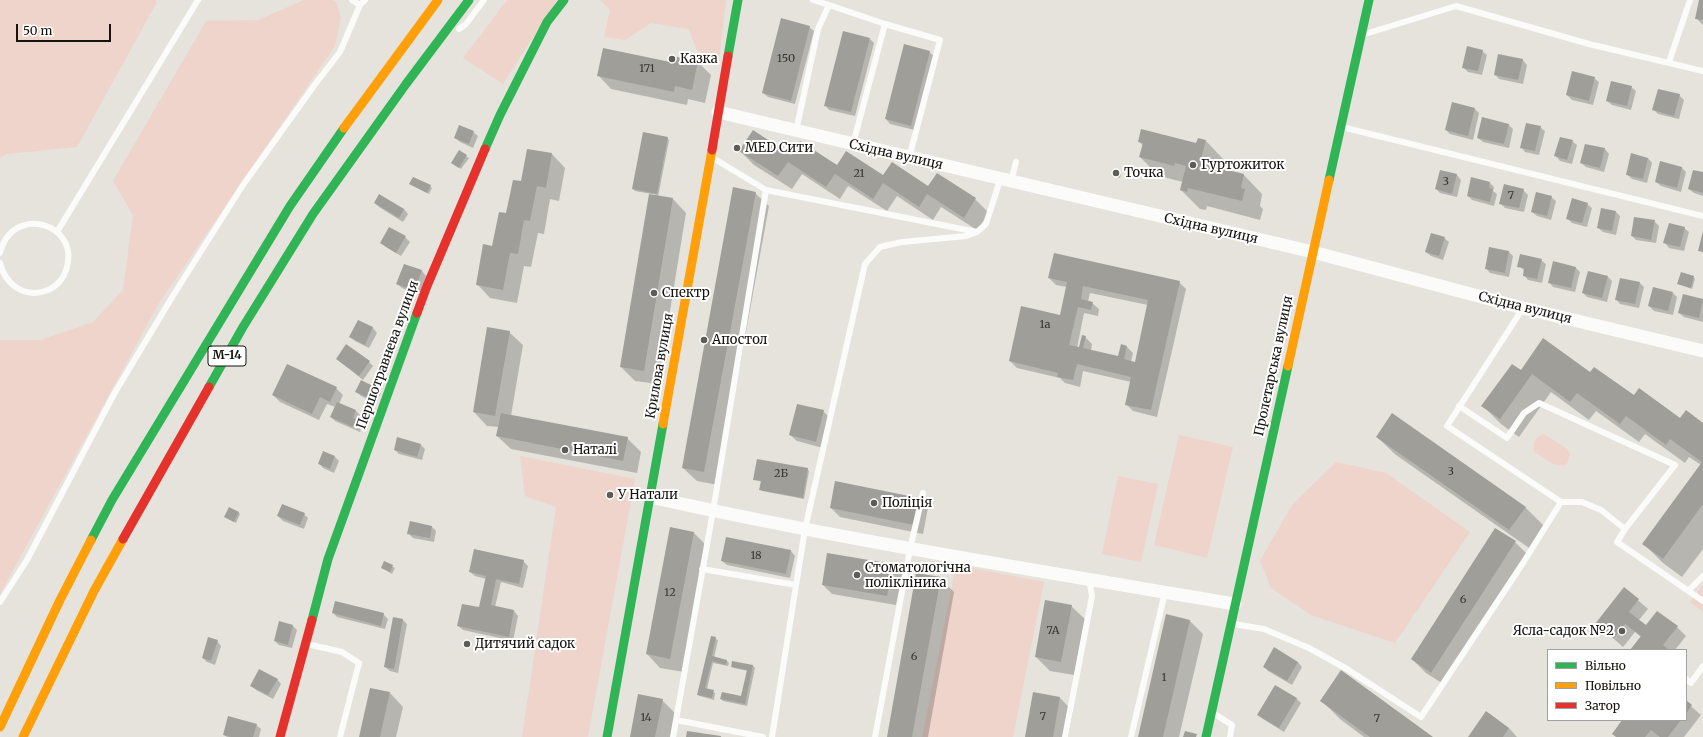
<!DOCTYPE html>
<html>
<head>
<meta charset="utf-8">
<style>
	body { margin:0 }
	#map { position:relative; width:1703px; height:737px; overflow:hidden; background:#e5e3dc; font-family:Merriweather,serif }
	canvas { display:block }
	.legend { position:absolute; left:1547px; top:649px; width:140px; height:72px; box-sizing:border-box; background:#fff; border:1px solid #a1a19f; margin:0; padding:5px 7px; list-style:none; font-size:12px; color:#14130e }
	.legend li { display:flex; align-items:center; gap:8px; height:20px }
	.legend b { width:20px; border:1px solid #a1a19f }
	.scale { position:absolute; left:16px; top:24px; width:95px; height:18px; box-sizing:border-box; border:2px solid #14130e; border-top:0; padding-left:5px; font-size:12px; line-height:14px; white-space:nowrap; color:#14130e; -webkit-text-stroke:3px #fff; paint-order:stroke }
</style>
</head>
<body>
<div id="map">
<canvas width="1703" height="737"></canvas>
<ul class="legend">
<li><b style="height:5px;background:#30b455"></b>Вільно</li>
<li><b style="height:5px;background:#ff9f0a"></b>Повільно</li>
<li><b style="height:5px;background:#e5322d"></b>Затор</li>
</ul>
<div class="scale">50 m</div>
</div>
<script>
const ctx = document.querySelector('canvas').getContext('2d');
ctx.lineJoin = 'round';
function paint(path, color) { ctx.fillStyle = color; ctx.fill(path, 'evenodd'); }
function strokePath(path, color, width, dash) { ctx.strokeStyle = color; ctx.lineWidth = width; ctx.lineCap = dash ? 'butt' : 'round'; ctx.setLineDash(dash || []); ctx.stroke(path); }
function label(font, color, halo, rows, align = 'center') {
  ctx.font = font + ' Merriweather,serif'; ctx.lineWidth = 4; ctx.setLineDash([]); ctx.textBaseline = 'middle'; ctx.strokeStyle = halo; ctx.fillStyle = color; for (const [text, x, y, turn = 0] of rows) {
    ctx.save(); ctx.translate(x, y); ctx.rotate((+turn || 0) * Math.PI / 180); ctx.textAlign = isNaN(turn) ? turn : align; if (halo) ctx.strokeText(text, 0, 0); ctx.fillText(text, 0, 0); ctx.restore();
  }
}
paint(new Path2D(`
	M0 0H155L157 2 77 147 6 154 0 158Z
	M304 0H332L336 2 341 18 335 46 159 303 0 594V340H41L93 322 123 290 133 215 113 181 206 21 258 20Z
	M507 0H557L503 84 463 58Z
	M600 0H726L719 61 697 51 689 29 651 23 625 40 604 37 610 10Z
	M1544 434 1566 448 1570 454 1567 464C1557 470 1543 457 1534 452 1532 443 1536 436 1544 434Z
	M1179 435 1233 447 1207 558 1154 545Z
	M520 456 635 479 588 737H522L556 507 525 496Z
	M1336 462 1386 473 1470 532 1395 643 1311 615 1271 588 1260 561 1292 505Z
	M1118 476 1158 484 1141 562 1102 554Z
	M956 565 1044 582 1013 737H922Z
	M1703 584V612L1690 602Z`), '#eed4cb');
paint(new Path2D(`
	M1700 0H1703V25L1696 18Z
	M809 27 814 31 795 104 768 97 763 93Z
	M870 39 874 43 855 116 829 110 825 105Z
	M1482 51 1487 55 1482 75 1468 72 1463 67Z
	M929 52 934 56 915 130 890 124 886 119Z
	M1499 55 1523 60 1527 65 1523 84 1499 79 1495 74Z
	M698 62 711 75 705 103 688 99 687 105 611 89 598 75Z
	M1594 78 1599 82 1593 105 1572 100 1567 95Z
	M1631 87 1636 91 1631 110 1612 105 1607 101Z
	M1679 95 1684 100 1679 119 1658 114 1654 110Z
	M1475 109 1479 113 1473 140 1450 134 1446 130Z
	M1508 124 1513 129 1509 148 1483 142 1478 138Z
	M1540 127 1545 131 1539 155 1525 152 1521 147Z
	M473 132 478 136 473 148 460 142 455 138Z
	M667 138 669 140 658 197 673 199 686 213 658 384 635 381 621 367 657 195 635 191 633 189Z
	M1139 141 1197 144 1206 141 1224 160 1222 170 1244 175 1262 194 1260 206 1263 209 1260 220 1207 206 1206 210 1200 209 1181 190 1183 182 1159 176 1140 157 1143 146Z
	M1572 141 1577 145 1572 164 1560 161 1556 156Z
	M1586 145 1605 149 1609 154 1604 172 1586 167 1581 163Z
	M740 151 791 156 928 187 975 199 989 213 977 230 941 207 933 220 897 196 887 211 848 186 840 199 802 174 792 189 754 165Z
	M459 152 469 158 461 169 454 165Z
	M552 154 565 168 559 201 550 199 544 234 538 233 531 267 524 266 517 303 490 298 477 284 522 182Z
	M1648 158 1652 163 1647 183 1632 179 1627 174Z
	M1681 167 1686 172 1681 192 1661 186 1656 182Z
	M1114 171 1121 174 1120 178 1113 175Z
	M1441 171 1457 175 1461 180 1457 197 1440 193 1436 189Z
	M1703 173V196L1694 193 1689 189Z
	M1490 183 1494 187 1493 191 1497 194 1494 206 1472 200 1468 196Z
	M411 184 430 186 432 188 429 194Z
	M1523 190 1528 195 1524 212 1505 208 1500 203Z
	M755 193 769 206 718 485 697 481 683 468Z
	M1551 197 1556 201 1551 220 1537 216 1532 212Z
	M375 203 404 209 408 214 403 222 379 207Z
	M1587 204 1592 208 1587 227 1572 223 1567 218Z
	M1616 212 1620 216 1616 235 1603 232 1598 228Z
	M1654 221 1659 226 1656 243 1636 240 1632 236Z
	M1684 228 1689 232 1684 251 1669 248 1665 243Z
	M405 237 410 242 401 256 386 247 381 243Z
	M1444 238 1449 242 1443 260 1431 256 1426 252Z
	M1509 252 1513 256 1509 277 1490 273 1486 268Z
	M1541 260 1546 264 1542 283 1528 280 1524 275 1525 271 1519 266Z
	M404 265 422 271 426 276 419 295 402 288 397 284Z
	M1576 268 1580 272 1575 292 1553 287 1549 282Z
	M1608 277 1612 281 1607 302 1587 297 1583 293Z
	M1693 277 1695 279 1692 289 1678 284Z
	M1049 278 1179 282 1186 289 1157 417 1133 411 1126 404 1131 382 1083 371 1080 387 1065 383 1060 378 1017 368 1010 361 1061 316 1067 287 1056 285ZM1090 293 1148 305 1136 363 1131 362 1133 353 1126 346 1119 357 1091 351 1092 344 1085 337 1080 349 1077 348 1084 313 1098 316 1099 309 1092 303 1088 302Z
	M1640 283 1644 287 1639 308 1620 304 1616 299Z
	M1673 293 1677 297 1673 315 1654 311 1649 306Z
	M1684 296 1703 300V322L1684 317 1679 313Z
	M358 321 373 328 377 333 369 348 355 341 350 337Z
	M509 332 523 345 511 416 627 438 641 452 637 473 511 449 497 436 499 427 487 426 474 412Z
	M337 359 369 362 373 366 363 380Z
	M1521 371 1591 374 1680 419 1703 424V549L1682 577 1663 563 1644 544 1701 465 1689 457 1685 463 1645 434 1639 442 1596 411 1589 420 1551 392 1519 437 1501 424 1483 406Z
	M336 388 343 395 339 404 356 411 360 415 358 421 362 425 360 432 335 421 331 417 335 407 327 404 319 420 280 402 273 395Z
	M376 389 381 393 376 403 361 396 356 391Z
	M823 411 830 418 823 448 797 441 790 435Z
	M1377 437 1525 507 1544 526 1529 548 1396 455Z
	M420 444 425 449 422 460 399 454 395 450Z
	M335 457 339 461 334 473 323 468 319 463Z
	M807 469 809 471 804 499 762 491 760 489 762 482 754 479Z
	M919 499 928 508 923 534 840 517 831 508Z
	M238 512 240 514 236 523 225 517Z
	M304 514 308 518 304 529 283 521 278 516Z
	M432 527 436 531 434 542 413 538 408 533Z
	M671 528 694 533 707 546 684 672 660 668 647 654Z
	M1515 542 1528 555 1445 685 1426 673 1412 659Z
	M791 551 795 556 790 578 727 565 722 561Z
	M523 561 528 566 523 588 501 582 495 607 514 611 518 616 513 641 463 630 458 626 480 608 486 579 475 576 470 572Z
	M385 562 395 568 392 574 382 568Z
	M892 565 902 574 896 605 832 594 823 585Z
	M940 578 954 592 928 737H888Z
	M1624 588 1648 609 1638 621 1646 627H1677L1686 636 1675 650H1631L1641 637 1635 632 1623 647 1597 624Z
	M1071 606 1085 619 1074 675 1050 671 1036 657Z
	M333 613 383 614 388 619 385 629 337 617Z
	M402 619 407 624 398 673 390 671 385 667Z
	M1189 620 1203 634 1179 737H1139Z
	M292 625 297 630 292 648 279 645 275 641Z
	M712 637 718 640 714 658 727 661 729 663 728 666 713 663 707 689 715 693 714 700 700 696 698 695Z
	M217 641 221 646 215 665 207 662 203 658Z
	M733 662 753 666 755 668 747 706 723 701 721 699 742 698 748 671 734 668 732 666Z
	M1298 662 1302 667 1292 685 1268 671 1264 666Z
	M277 679 281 684 273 699 256 690 251 685Z
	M1276 686 1297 699 1301 703 1284 732 1263 719 1258 715Z
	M390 693 403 707 396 737H360Z
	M1060 698 1073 711 1068 737H1026Z
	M662 700 676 714 671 737H631Z
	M1321 700 1432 737H1364L1340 719Z
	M1686 702 1701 715 1684 737H1616L1624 720H1686Z
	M256 725 261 729 259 737H227L224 735Z
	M1509 728 1517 737H1469Z`), '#0003');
paint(new Path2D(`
	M1699 0H1703V20L1695 19Z
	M781 18 810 26 791 101 762 93Z
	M843 31 870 38 851 112 824 106Z
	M904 44 930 51 911 126 885 119Z
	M1467 46 1483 50 1478 71 1462 68Z
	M603 48 675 63 677 57 698 61 692 90 675 86 674 92 597 76Z
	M1498 54 1523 59 1518 80 1494 75Z
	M1572 71 1595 77 1589 101 1566 95Z
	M1611 81 1632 86 1627 106 1606 101Z
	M1658 89 1680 94 1674 116 1652 110Z
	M1452 102 1475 108 1468 136 1445 130Z
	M1482 117 1509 124 1504 144 1477 138Z
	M1526 123 1541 126 1535 151 1520 148Z
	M459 125 474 131 469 144 454 138Z
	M1141 129 1196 143 1198 138 1206 140 1200 163 1244 174 1241 188 1245 189 1242 201 1188 188 1187 192 1180 190 1186 166 1175 163 1174 166 1139 157 1143 143 1138 142Z
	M753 130 791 155 800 141 837 165 846 151 883 175 892 162 928 186 937 173 976 198 964 218 927 194 919 207 883 183 873 199 835 174 826 187 788 162 778 176 739 151Z
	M643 132 668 137 657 194 632 189Z
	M1560 137 1573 140 1567 160 1554 156Z
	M1585 144 1605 148 1600 168 1580 163Z
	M527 149 552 153 546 188 537 186 530 221 524 220 518 254 510 253 503 290 476 285 483 244 492 246 499 212 506 213 513 180 521 181Z
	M459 150 467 155 459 168 451 163Z
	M1631 153 1648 158 1643 179 1626 175Z
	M1660 161 1682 167 1677 188 1655 182Z
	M1113 170 1119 171 1118 177 1112 175Z
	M1440 170 1457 174 1452 194 1435 189Z
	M1693 170 1703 172V193L1688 189Z
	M413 177 431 185 427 193 409 184Z
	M1471 177 1490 182 1489 188 1493 189 1490 202 1467 196Z
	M1504 184 1524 189 1519 208 1499 204Z
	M733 187 756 192 704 472 682 468Z
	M1536 192 1552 196 1547 216 1531 212Z
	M379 194 404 209 399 218 374 203Z
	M649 194 673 198 644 371 620 367Z
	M1572 198 1588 203 1582 223 1566 219Z
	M1601 208 1616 211 1612 231 1597 228Z
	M1634 217 1655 220 1651 240 1631 236Z
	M1669 223 1685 227 1680 247 1663 243Z
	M389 227 406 236 396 253 380 243Z
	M1703 231V252L1698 251Z
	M1431 233 1445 237 1439 256 1425 252Z
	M1489 247 1509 251 1505 273 1485 269Z
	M1054 253 1180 281 1151 410 1125 405 1131 377 1077 364 1073 380 1057 377 1058 373 1009 361 1021 306 1060 315 1067 282 1048 278ZM1083 286 1148 300 1135 362 1124 359 1127 346 1121 344 1118 356 1083 348 1086 336 1082 335 1079 347 1069 345 1078 307 1091 310 1093 302 1081 299Z
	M1520 254 1542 259 1537 279 1523 276 1524 268 1517 267Z
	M1553 261 1576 267 1571 288 1548 283Z
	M404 264 422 270 415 291 396 284Z
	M1588 271 1608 276 1602 298 1582 293Z
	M1681 272 1694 276 1691 288 1677 284Z
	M1620 278 1640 282 1635 304 1615 300Z
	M1653 287 1673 292 1668 311 1648 306Z
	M1683 294 1703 299 1699 318 1678 313Z
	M358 320 373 327 365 345 349 337Z
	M487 327 510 331 495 416 473 412Z
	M1543 338 1590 372 1594 367 1634 395 1639 388 1680 418 1686 410 1703 423V504L1663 559 1642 544 1702 462 1670 439 1666 445 1626 416 1620 424 1577 393 1570 402 1532 374 1500 419 1481 406 1512 364 1521 370Z
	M346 344 370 361 359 376 336 359Z
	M287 364 337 387 330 402 320 397 312 414 272 395Z
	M361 380 377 388 371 399 355 392Z
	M337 402 356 410 353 418 359 420 355 428 330 417Z
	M797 404 824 410 816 442 789 435Z
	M501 413 628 437 623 461 496 436Z
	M1392 413 1526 507 1509 530 1376 437Z
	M397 437 421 444 417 457 394 450Z
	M323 451 335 456 330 469 318 464Z
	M757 459 808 468 803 498 759 490 761 481 753 480Z
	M835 481 919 498 914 525 830 508Z
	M282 504 305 513 300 525 277 516Z
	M229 507 239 512 234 522 224 517Z
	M410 521 432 526 430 538 407 534Z
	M670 527 694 532 670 659 646 654Z
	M1495 528 1516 541 1431 673 1411 659Z
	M726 537 791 550 786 574 721 561Z
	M474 549 524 560 519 584 496 579 491 605 514 610 509 637 457 626 462 604 479 607 486 576 469 572Z
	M827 553 893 564 887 596 822 585Z
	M384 561 393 565 390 572 381 568Z
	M916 573 941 577 912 737H887Z
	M1624 587 1639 599 1629 612 1646 625 1657 611 1678 626 1663 645 1669 650H1630L1641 636 1625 624 1614 638 1595 624Z
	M1045 600 1072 605 1061 662 1035 657Z
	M335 601 384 613 381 626 332 613Z
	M1166 614 1190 620 1163 737H1138Z
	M393 617 403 619 394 669 384 667Z
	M279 621 293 625 288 645 274 641Z
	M711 636 716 637 712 656 727 660 726 665 712 661 705 688 714 690 712 698 697 695Z
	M208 637 218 640 211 661 202 658Z
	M1274 647 1298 662 1287 681 1263 667Z
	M732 661 753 665 745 704 720 699 722 692 741 696 747 670 731 667Z
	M259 669 278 679 268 695 250 686Z
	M1341 670 1433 737H1370L1320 701Z
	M1275 685 1297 698 1279 728 1257 715Z
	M370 688 390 692 380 737H359Z
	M1033 692 1060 697 1053 737H1025Z
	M638 694 663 699 655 737H630Z
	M1686 700 1692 705 1686 714Z
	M1486 711 1509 728 1503 737H1468Z
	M228 716 257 724 253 737H231L223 735Z
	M1622 720H1681L1668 737H1660L1651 730 1645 737H1616L1612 734Z
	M687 731 721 736V737H686Z
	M1185 731 1197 734 1196 737H1183Z`), '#9f9e99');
strokePath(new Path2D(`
	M352 0 360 5
	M813 0 829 5
	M885 24 940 40 909 158
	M459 29 466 24 484 0
	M1365 34 1456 6 1589 44 1703 71
	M1669 62 1690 0
	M1342 127 1703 216
	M796 131 818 29 829 5 885 24 853 144
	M713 158 766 190
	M1011 182 1016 162
	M57 232 198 0
	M0 253C12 203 82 223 66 270 63 280 55 288 45 291 24 298 5 284 0 263
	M1459 406 1507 438 1524 413 1539 403 1675 465 1625 529 1601 510 1582 502H1561L1447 426 1523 308
	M1625 529 1617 542 1703 601
	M702 569 796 585
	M1688 591 1703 576
	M0 602 27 560 114 394 174 294 243 185 316 83 340 52 360 5 365 0
	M1233 624 1264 629 1309 648 1347 669 1421 717 1523 563 1561 502
	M307 644 342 652 359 663 340 737
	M1686 679 1691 683 1703 666
	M1213 713 1232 725 1230 737
	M676 720 763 737
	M673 737 713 511 766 190 977 232
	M772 737 805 529 865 264 880 247 902 242 966 236 977 232 986 224 1000 180
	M875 737 910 549 923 493
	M1065 737 1092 596 1089 579
	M1131 737 1165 592`), '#fbfbfa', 6);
strokePath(new Path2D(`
	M718 112 1313 252 1523 308 1703 351
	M650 497C844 540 1040 571 1235 604`), '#fbfbfa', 13);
strokePath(new Path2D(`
	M728 56 738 0
	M485 149 500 115 547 22 564 0
	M1329 180 1369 0
	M209 387 243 327 313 214 406 84 469 0
	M91 540 112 500 290 206 344 128
	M312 620 328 559 417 313
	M607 737 663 424
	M1206 737 1288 366`), '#30b455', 9);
strokePath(new Path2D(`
	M344 128 438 0
	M1288 366 1329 180
	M663 424 712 150
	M0 727 60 600 91 540
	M23 737 94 591 123 539`), '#ff9f0a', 9);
strokePath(new Path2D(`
	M712 150 728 56
	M417 313 427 286 485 149
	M123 539 209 387
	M280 737 312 620`), '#e5322d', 9);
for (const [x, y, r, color] of [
	[672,59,4,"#5d5c56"],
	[737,148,4,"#5d5c56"],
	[1193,165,4,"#5d5c56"],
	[1116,173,4,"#5d5c56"],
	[654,293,4,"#5d5c56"],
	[704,340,4,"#5d5c56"],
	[565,450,4,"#5d5c56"],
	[610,495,4,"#5d5c56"],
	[874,503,4,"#5d5c56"],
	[857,575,4,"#5d5c56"],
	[1622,631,4,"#5d5c56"],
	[467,644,4,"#5d5c56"]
]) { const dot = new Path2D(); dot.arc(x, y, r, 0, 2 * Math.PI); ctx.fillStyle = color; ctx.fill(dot); strokePath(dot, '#fff', 1.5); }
label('11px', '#373631', null, [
	["150",786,59],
	["171",647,69],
	["21",859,174],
	["3",1446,182],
	["7",1511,196],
	["1а",1045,325],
	["3",1451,472],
	["2Б",781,474],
	["18",756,556],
	["12",670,593],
	["6",1463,600],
	["7А",1053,631],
	["6",914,657],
	["1",1164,678],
	["7",1043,717],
	["14",646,718],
	["7",1377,719]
]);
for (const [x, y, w] of [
	[227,356,38]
]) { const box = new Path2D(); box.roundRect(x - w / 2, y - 10, w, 20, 3); ctx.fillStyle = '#fff'; ctx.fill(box); strokePath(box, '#14130e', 1); }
label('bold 12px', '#14130e', null, [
	["М-14",227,356]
]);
label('13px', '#14130e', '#fff', [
	["Казка",680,59],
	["MED Сити",745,148],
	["Гуртожиток",1201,165],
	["Точка",1124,173],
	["Спектр",662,293],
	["Апостол",712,340],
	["Наталі",573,450],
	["У Натали",618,495],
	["Поліція",882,503],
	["Стоматологічна",865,568],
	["полікліника",865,583],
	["Ясла-садок №2",1614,631,"right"],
	["Дитячий садок",475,644]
], 'left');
label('13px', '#14130e', '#fff', [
	["Східна вулиця",896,155,13],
	["Східна вулиця",1211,229,13],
	["Східна вулиця",1525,308,14],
	["Першотравнева вулиця",388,355,-70],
	["Крилова вулиця",660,366,-80],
	["Пролетарська вулиця",1274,366,-78]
]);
</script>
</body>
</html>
